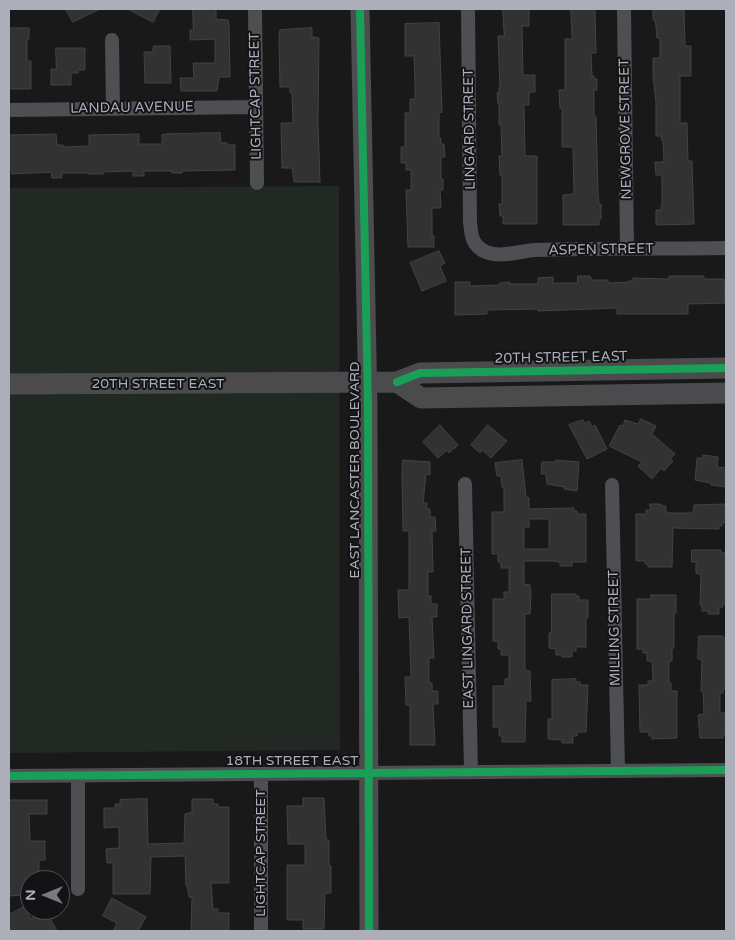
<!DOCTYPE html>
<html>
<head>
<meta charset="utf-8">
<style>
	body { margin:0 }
	#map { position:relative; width:735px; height:940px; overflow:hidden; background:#191919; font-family:"Varela Round",sans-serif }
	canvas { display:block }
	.frame { position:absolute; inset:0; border:10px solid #acafb9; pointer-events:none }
	.north { position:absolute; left:20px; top:870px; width:50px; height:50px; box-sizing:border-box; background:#131315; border:1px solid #505157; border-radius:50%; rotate:270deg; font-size:14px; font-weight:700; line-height:20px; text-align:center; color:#acafb9 }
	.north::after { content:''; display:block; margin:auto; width:18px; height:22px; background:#797a81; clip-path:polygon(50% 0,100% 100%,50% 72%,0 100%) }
</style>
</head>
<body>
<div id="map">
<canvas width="735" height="940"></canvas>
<div class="frame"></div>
<div class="north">N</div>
</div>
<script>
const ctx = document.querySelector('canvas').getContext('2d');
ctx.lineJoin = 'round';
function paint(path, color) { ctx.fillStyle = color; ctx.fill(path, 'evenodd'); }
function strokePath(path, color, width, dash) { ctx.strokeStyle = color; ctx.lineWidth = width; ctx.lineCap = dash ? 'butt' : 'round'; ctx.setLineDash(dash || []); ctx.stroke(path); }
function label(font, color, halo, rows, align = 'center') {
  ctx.font = font + ' "Varela Round",sans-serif'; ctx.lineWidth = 4; ctx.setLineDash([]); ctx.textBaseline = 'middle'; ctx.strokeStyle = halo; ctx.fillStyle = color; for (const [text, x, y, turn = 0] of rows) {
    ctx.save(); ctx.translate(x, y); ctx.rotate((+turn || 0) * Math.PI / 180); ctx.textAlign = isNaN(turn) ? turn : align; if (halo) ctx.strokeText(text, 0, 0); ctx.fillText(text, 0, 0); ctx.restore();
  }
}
paint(new Path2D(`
	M339 186 340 750 9 753V188Z`), '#222823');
const building = new Path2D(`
	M66 9H100L73 22Z
	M128 9H160L153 22Z
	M193 9H216V19L228 20 229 24 230 77H219L217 91H181L180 78H194L193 63H215V39L190 40V30H193Z
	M503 9H529V26H522L523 75H535V92H529V105H524L525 156H537V224H503V216H500L499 204H502V175H500L499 156H502L501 125H499V104H498L497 93H499V87H500L498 36H504Z
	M571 9H595L596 53H591L592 76H594V79H597V90H594V116H596L598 194 599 204H601V219H599V225H563V195L574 194 573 147H562V108H560L559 90H565V39H572Z
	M656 9H684L685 46H691V76H680V123H687L688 161H692L694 224 656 225V210H661V207H662V179L661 175H656L655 162H664L663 141H662L661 136H656V103L653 76V58H660V38H657L656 26 655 20H653V10Z
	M439 23 442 112 439 113V138H441V144H444L445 157H441V179H443V190H440L441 208H432V236H434V247H408L406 190H411V170H406V163H401V147H405V113H410V99H415V84L414 56H405V24Z
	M9 28H29V39H27V61H31V89H9Z
	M312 28V37L319 38 318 122 320 182H294L292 168H282L281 123H293L292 93H290V87H280L279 37 280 30Z
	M154 46H170L171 83H145L144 52H152Z
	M56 48H85V70H78V73H71V85H51V69H56Z
	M220 133 221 143H227V145H235V170L182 171V173H172V171H144V176H133V171L103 172V174H88V173H62V178H52L51 172 12 174 11 170 9 167V135L56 134 57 145H63V147L89 146V135L139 134V144H162V135L166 134Z
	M439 251 445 263 440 266 446 281 422 291 410 263Z
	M578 276H590L592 280H608V283L629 282V281H633V278L669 279V276H704V279H724L725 303 688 304V314H617V308L538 311V309L487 310V314L455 315V282H470V286L500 285V283L510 282V284H538V278L553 277V283H577Z
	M641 419 656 426 652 434 675 454 670 459 673 461 664 471 661 468 652 479 638 466 642 462 609 446 620 425 623 426 625 420 638 424Z
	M583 420 585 423 589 421 592 427 595 425 607 449 587 459 569 425Z
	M440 425 458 445 449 453 447 450 438 458 423 442Z
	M488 425 507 441 491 458 482 450 480 453 471 445Z
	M703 455 718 457 717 467 726 468 725 487 711 485V483L695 480 697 458H703Z
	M403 460 430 462V475L426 474 423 503H427V509H430V517H435L436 531H432L433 572H428V596H431V604H437V617H432L434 658H429V683H432V691H438V704H433L435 745H410V705H406L405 677H411L409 617 399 618 398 590H409V531H403L402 473Z
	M522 460 526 497 529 498V509L574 508V511H577V514H586V562H572V566H560V562L553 561H524V584L530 585 531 593 530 614H525V670L530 671 531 701H526L525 742H502V736H499V727H493V686H505V679H509V655H501V649H498V641H493V599H504V592H509V568H501V562H498V554H492V512H504V487H502L501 476H497L495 463ZM529 519H549V549H524V527H529Z
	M556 460 579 462 577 491 564 489V487L547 484 546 474H541L542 462H555Z
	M650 504H661V506H666V512L669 513H693L694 505 726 504V523H722V526H719V529L673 528 672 567H648V564H645V561H636V514H646V510H650Z
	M692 550H721V553H725V556H726V604H723V607H719V614H708V611H702V605H700L701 575 696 573V562H692Z
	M552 594H576V596H579V600H588V618H586V647H576V651H572V657H562V655H556V649L549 648V633H551Z
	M651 595H676V613H674V648H672V661H669V683H671V691H677V738H676L652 739V736H649V732H640L639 685H648V681H653L652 661H647V653H643V649H637V599H651Z
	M699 636H723V638H726V689H723V693H720V713H726V735H723V738H700L698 715 704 714 703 691H701L702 660 698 659Z
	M576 679V682H580V685H588L586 732H577V736H573V743H562V740L548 739V719H552V680Z
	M303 798H324L326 840H329V866H331V893H325L324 929H303V920H287V865H305V844H288L287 806H303Z
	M147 799 148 844 184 843 185 814 192 812V799H213V804H218V807H229V883H211L213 909H218V913H229V931H191L192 897H189L187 886H186L185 856 151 857 150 894H113V863H107L106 849 119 848V827L104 828V808H115V804H120V800Z
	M10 800H47V814H29L30 841H45V860H39V880H30L28 891H23V895L9 896Z
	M112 898 146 917 138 931H113L117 923 103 916Z
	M24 907 31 919 46 911 57 931H9V915Z`);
paint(building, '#323233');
strokePath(building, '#424345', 1);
strokePath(new Path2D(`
	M255 9 257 183
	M468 9 470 221C471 235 472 246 486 252 501 258 520 251 535 250 599 248 663 249 726 248
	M624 9 627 249
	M112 40 113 108
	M9 110 256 107
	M465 484 471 772
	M612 485 618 771
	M261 774V931
	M9 776 726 770
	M78 776V889`), '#4e4f52', 14);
strokePath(new Path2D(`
	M360 9 368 407 369 931`), '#4d4d50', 19);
strokePath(new Path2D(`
	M397 382 421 398 726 393
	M9 384 397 382 420 373 726 368`), '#4b4b4e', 21);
strokePath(new Path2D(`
	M360 9 368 407 369 931
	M397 382 420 373 726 368
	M9 776 726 770`), '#1a9f57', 8);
label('14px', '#acafb9', '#131315', [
	["LIGHTCAP STREET",256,96,-91],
	["LANDAU AVENUE",132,108,-1],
	["LINGARD STREET",470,129,-91],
	["NEWGROVE STREET",626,129,-91],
	["ASPEN STREET",601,250,-1],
	["20TH STREET EAST",561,358,-1],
	["20TH STREET EAST",158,384],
	["EAST LANCASTER BOULEVARD",355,470,-90],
	["EAST LINGARD STREET",468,628,-91],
	["MILLING STREET",615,628,-91],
	["18TH STREET EAST",292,761],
	["LIGHTCAP STREET",261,853,-90]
]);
</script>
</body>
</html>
